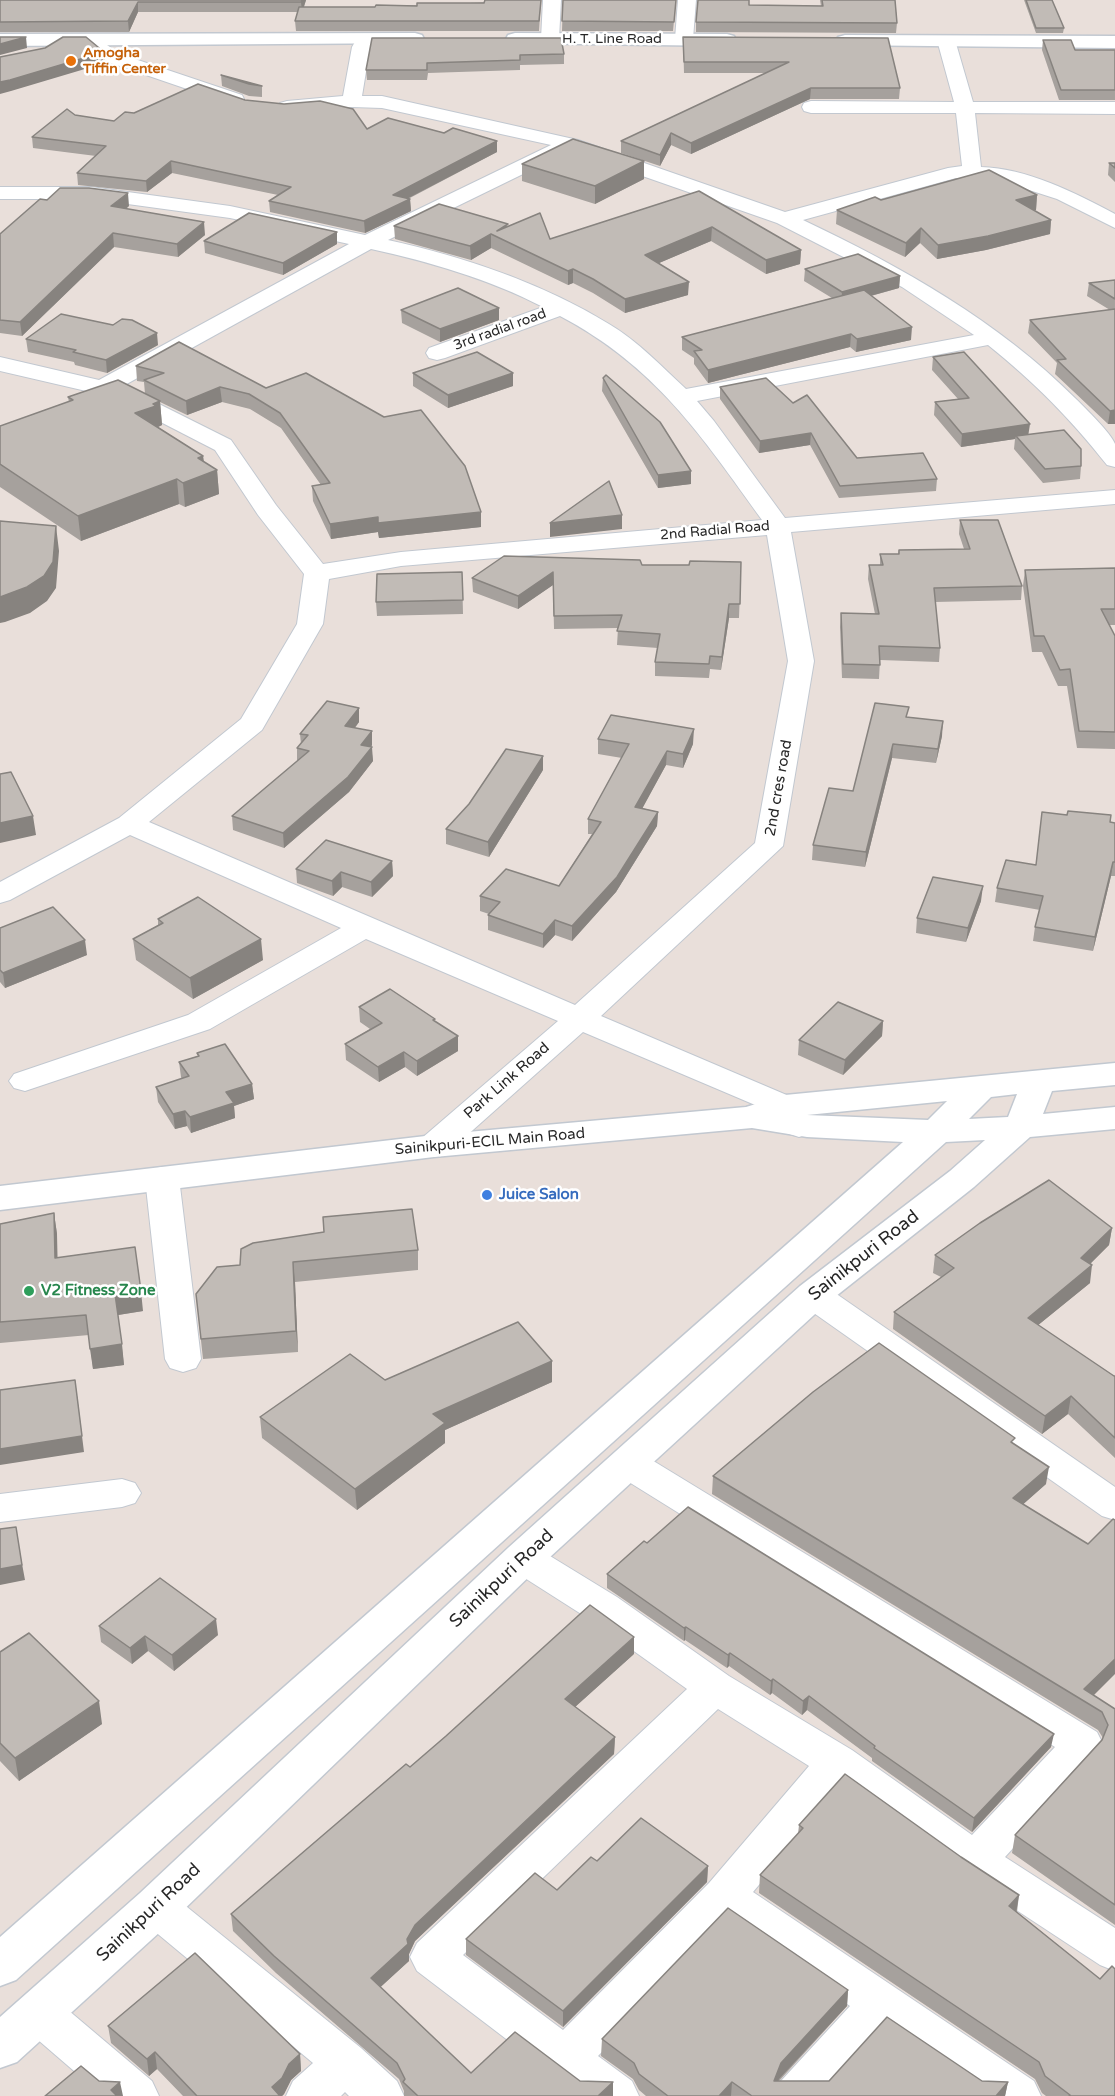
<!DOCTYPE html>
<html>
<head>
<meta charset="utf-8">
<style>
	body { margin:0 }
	canvas { display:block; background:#e9dfda }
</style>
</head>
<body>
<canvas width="1115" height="2096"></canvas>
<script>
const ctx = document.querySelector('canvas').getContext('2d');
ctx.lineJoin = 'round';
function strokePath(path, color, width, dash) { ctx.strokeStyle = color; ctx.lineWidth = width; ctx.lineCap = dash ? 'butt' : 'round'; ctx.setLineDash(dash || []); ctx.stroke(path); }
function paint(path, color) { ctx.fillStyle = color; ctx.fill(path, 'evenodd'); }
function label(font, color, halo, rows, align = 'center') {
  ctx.font = font + ' "Varela Round",sans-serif'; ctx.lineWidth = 5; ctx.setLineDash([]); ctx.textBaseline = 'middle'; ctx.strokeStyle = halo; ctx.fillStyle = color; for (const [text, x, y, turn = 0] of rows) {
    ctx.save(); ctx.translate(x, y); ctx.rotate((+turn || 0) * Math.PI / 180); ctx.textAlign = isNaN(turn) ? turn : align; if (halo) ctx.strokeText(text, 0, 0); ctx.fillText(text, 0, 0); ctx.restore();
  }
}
const street = new Path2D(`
	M543 0H561L559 39 556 43H544L541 39Z
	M678 0H696L693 39 690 43H678L675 39Z
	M365 34 371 35 374 39 370 47 362 96H382L578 140 785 212 948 168 962 166 956 113H811L804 111 802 107 804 103 811 101 954 102 937 40 940 36H952L955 40 973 102H1115V114L975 113 981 167C1026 168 1076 193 1115 214V228L1057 199 995 179 956 178 803 220C902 267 998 321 1076 399 1085 408 1111 433 1115 444 1115 450 1115 461 1115 467L1107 465C1069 417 1035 383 988 345L697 401 714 421 785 518 1115 490V504L791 532 814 661 783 846 601 1016 796 1099 815 1126 811 1133 799 1137 787 1133 774 1113 583 1032 446 1154 434 1157 422 1154 418 1146 422 1138 558 1021 366 939 210 1029 25 1091 14 1088 9 1081 14 1074 188 1015 341 928 130 835 10 900 0 903V882L119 818 241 719 297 624 304 574 258 515 215 450 112 397 0 371V357L99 380 349 244 230 218 91 199H0V187H91L230 206 365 235 551 145 382 108 352 107 287 113 280 111 278 107 280 103 287 101 343 96 352 47 359 35ZM568 150 777 223 902 287 974 335 686 389C662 367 638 341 609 324 542 283 465 257 388 240L566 153ZM371 249C430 262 489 279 543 307L429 348 426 353 429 358 437 360 445 358 560 316C655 366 701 435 762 520L401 552 323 564 276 505 231 440 123 386ZM767 535 788 661 755 843 575 1005 149 822 262 730 323 624 329 579 401 566Z
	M100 35 106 36 109 40 107 45 120 54 242 95 244 99 242 103H228L108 62 89 47 94 36Z
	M162 1167 174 1170 179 1178 201 1359 196 1368 183 1372 170 1368 165 1359 145 1178 150 1170Z
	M813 1283 825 1286 1115 1487V1520L1102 1516 801 1304 796 1295 801 1286Z
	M629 1450 642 1454 1097 1732 1103 1744 1097 1756 1005 1857 1115 1928V1971L1100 1965 960 1873 841 1787 753 1892 1034 2081 1041 2096H980L885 2031 826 2096H774L781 2081 850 2006 727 1922 598 2056 632 2081 639 2096H581L417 1971 410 1957 417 1943 687 1689 589 1619 509 1568 504 1558 509 1548 523 1543 537 1548 617 1597 729 1676 852 1750 972 1835 1055 1747 616 1474 610 1464 616 1454ZM718 1709 809 1766 709 1883 563 2030 463 1955Z
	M122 1479 135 1483 141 1493 135 1503 122 1507 0 1522V1494Z
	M156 1888 171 1894 361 2048 397 2081 404 2096H349L345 2092 341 2096H286L293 2081 313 2063 141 1920 134 1907 141 1894Z
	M39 1993 55 1999 152 2081 159 2096H103L23 2027 17 2013 23 1999Z`);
const secondary = new Path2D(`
	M415 33 422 35 424 39 422 43 0 46V34Z
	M515 33 727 34 734 36 736 40 734 44 727 46 508 43 506 39 508 35Z
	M845 35 1115 36V48L838 45 836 41 838 37Z
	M1115 1063V1085L1052 1091 1043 1114 1115 1107V1129L1030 1137 974 1187 826 1304 537 1569 172 1921 17 2062 0 2068V2017L140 1893 509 1547 800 1286 950 1171 985 1140 946 1142 16 1980 0 1986V1937L903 1142 807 1137 752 1128 434 1157 0 1210V1186L434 1135 746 1107 785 1095ZM1017 1094 1008 1117 969 1119 991 1097ZM947 1101 928 1120 807 1115Z`);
strokePath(street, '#c2c8d0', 2);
strokePath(secondary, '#c2c8d0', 3);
paint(street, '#fff');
paint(secondary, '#fff');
paint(new Path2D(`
	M0 0H306L304 7H375L541 0 539 31H296L295 21 298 12H138L129 32H0Z
	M563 0H676L673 31H562Z
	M820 0H895L897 23 896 33 696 32V22L749 5 821 6Z
	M1024 0H1052L1064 28 1063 33H1036Z
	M683 37 900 88 899 99H810L691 154 671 145 660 166 621 153V141L766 73H684Z
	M372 38 564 54V64L520 65V70L428 73 427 80H367L366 70Z
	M1043 40 1075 50H1115V100H1059L1042 50Z
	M221 75 262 86V97L249 96 222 86Z
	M245 100 367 129 497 152 408 199H410L411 211 365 233 270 212 269 201 278 195 172 173 147 192 78 185 77 173 96 156 33 148 32 137 75 115 114 121 134 113Z
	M1109 163H1115V182L1108 175Z
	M522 164 644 179 595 204 522 181Z
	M699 191 801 250 800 264 766 274 711 241 659 263 688 295 625 313 593 293 573 283 568 285 491 248 471 260 395 239 394 226H508L550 239Z
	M1037 195 1036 210H1034L1051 220 1050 234 986 250 937 259 920 243 905 257 836 224 837 210 881 200Z
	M129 206 126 209 205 235 178 257 114 247 22 336 0 333V234Z
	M337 232V244L283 275 205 253 204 241Z
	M805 269 900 276 899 288 871 296 911 340 856 352 850 347 708 383 694 364V358L682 350V337L832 298 804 281Z
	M1115 280V424H1108L1055 374 1057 363 1028 333 1030 320 1110 310 1087 296 1089 283Z
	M499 308V320L440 342 402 323 401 310Z
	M26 339 158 345 107 373 75 365 74 362 28 352Z
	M179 342 481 512V527L379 538 378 532 331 539 313 501 312 486 321 485 281 428 250 409 222 402 187 415 160 402 162 425 158 427 203 456 204 462 217 470 219 494 185 507 179 504 81 541 0 487V426L69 402 68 397 145 394 144 382 137 381 136 366Z
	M933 357 1028 434 1081 466 1080 479 1043 483 1014 449 1015 439 961 447 934 415 935 402 958 399 932 370Z
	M413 373 513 386 448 408 413 386Z
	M603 378 691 471V484L658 488 602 391Z
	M720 387 857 458 937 479 936 491 839 498 810 445 759 453 720 399Z
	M960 520 1022 586 1021 600 935 602 940 648 939 662 880 660 879 679 842 678 840 627 841 613 875 614 868 579 869 565H880V554H898L899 550 964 549 959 534Z
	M741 562 739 618H729L721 670 710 669 709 678 655 676V662L658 648 617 645 618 628 554 629 553 585 518 609 473 592 472 578 642 565H689Z
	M1115 568V625H1109L1115 636V749L1077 748 1067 686H1058L1042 652H1032L1023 586 1025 570Z
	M462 572 463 614 377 616 376 602Z
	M359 708V722L355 728 372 745 371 747 373 761 349 792 284 848 233 830 232 816 297 761V748L301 744 300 734Z
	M908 718 942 736 936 763 892 758 865 867 812 860 813 845Z
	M598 739 693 744 683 768 666 765 642 808 658 812 657 826 616 892 572 941 555 935 543 948 488 930V915L489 914 480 911V896L559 886 592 834H588V819L622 758 598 754Z
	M543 770 489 857 446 844V829Z
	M1110 822 1115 823V876H1111L1093 951 1033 941 1035 927 1040 910 995 902 997 888 1036 865Z
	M392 861 393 876 372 897 342 887 333 896 297 883 296 869Z
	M981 901 966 942 916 933 917 918Z
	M158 919 263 960 193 999 136 960 133 939 158 925Z
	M0 928 87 955 5 988 0 982Z
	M359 1007 435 1022 458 1051 417 1076 405 1067 379 1082 346 1060 345 1044 370 1029 360 1022Z
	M883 1021 882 1036 843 1075 798 1055 799 1040Z
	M197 1053 252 1084 254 1099 234 1106 235 1118 191 1133 187 1126 175 1129 158 1102 156 1087 182 1079 181 1077 179 1062 198 1056Z
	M54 1213 57 1234V1258L143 1311 118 1315 124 1365 93 1369 89 1335 0 1343V1224Z
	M1112 1228 1109 1245 1090 1264V1283L1038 1325 1114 1376H1115V1458L1068 1414 1042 1434 893 1329 894 1312 941 1277 933 1273 935 1255Z
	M418 1250V1270L295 1282 298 1352 203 1359 196 1294 217 1267Z
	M552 1361V1382L445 1430V1443L357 1510 262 1438 260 1417 385 1380Z
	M1015 1445 1046 1484 1023 1504 1093 1695 1115 1709V1925L1012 1853 1015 1835 1103 1738 1098 1730 712 1494 713 1476Z
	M607 1574 1051 1747 972 1832 872 1761V1758L807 1710 802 1715 772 1693 770 1695 729 1666 727 1668 685 1640 684 1641 607 1588Z
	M99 1626 218 1635 174 1671 148 1651 132 1664 101 1642Z
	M0 1652 102 1724 19 1781 0 1761Z
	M634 1654 575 1707 615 1737 614 1754 415 1941 409 1954V1961L380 1987 471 2073 580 2081 613 2096H404V2091L399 2079 276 1973 233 1931 231 1914 410 1767Z
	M799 1825 961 1857 1019 1895 1017 1912 1100 1979 1115 2096H1046L1042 2093 1035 2079 759 1893 760 1875 798 1834Z
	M597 1861 708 1866 707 1882 563 2027 466 1955V1939L557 1890Z
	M848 1990 847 2006 779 2081 1008 2082 1005 2096H646L639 2090 633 2079 601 2056 602 2039Z
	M108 2026 300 2054 301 2071 291 2080 284 2094 282 2096H183L157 2069 149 2076 111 2043Z`), '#a6a19d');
paint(new Path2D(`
	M302 0H306L302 12 301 2Z
	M138 2V12L129 32 128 21Z
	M26 37 27 48 0 55V44Z
	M104 52 105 63 11 91 0 94V82Z
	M811 88 810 99 691 154V143Z
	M671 133V145L660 166V155Z
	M497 141V152L393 206V195Z
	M171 161 172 173 147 192 146 181Z
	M644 161V179L595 204V186Z
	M128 193 129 206 112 219 111 206Z
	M1037 195 1036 210 1015 214 1016 200Z
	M410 199 411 211 365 233 364 221Z
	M1051 220 1050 234 986 250 937 259 938 245Z
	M204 222 205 235 178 257 177 244Z
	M712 227 711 241 645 269V255Z
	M921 228 920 243 905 257 906 243Z
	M337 232V244L283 275V263Z
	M113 233 114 247 22 336 20 322Z
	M491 234V248L471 260 470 246Z
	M801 250 800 264 766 274V260Z
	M573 269V283L568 285V271Z
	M900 276 899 288 841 304 842 292Z
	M689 282 688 295 625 313V299Z
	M499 308V320L440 342V329Z
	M912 327 911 340 856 352 857 339Z
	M157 333 158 345 107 373 106 360Z
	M851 334 850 347 708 383V370Z
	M513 373V386L448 408V395Z
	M220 387 222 402 187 415 186 401Z
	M160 401 162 425 158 427 135 413Z
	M1115 410V424H1108L1110 411Z
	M1030 424 1028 437 1016 436 1015 439 961 447 962 434Z
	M811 433 810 445 759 453 760 441Z
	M203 456 205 474 217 470 219 494 185 507 183 483 198 458Z
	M691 471V484L658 488V475Z
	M177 479 179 504 81 541 78 516Z
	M481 512V527L379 538 378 532 331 539 330 524 378 517Z
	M622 515V529L550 537V523Z
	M56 526 59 551 56 588 47 601 30 613 5 622 0 623V597Z
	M553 572V585L518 609V596Z
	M729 604V618L721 670 722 657Z
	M359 708V722L345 740V726Z
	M943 721 942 736 936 763 938 749Z
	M694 729 693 744 683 768V754Z
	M372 731V745L362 759 361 745Z
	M893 744 892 758 865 867 866 852Z
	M372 747 373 761 349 792 284 848 283 833Z
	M667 751 666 765 635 822V807Z
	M543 756V770L489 857 488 842Z
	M658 812 657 826 616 892 572 941V926Z
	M33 816 36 835 0 843V823Z
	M392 861 393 876 372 897 371 882Z
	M1113 862 1111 876 1093 951 1095 937Z
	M341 872 342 887 333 896 332 881Z
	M983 886 981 901 966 942 968 928Z
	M555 920V935L543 948V934Z
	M261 939 263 960 193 999 190 978Z
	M85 940 87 955 5 988 3 973Z
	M883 1021 882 1036 843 1075 845 1060Z
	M458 1036V1051L417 1076V1061Z
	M404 1052 405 1067 379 1082 378 1067Z
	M252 1084 254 1099 234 1106 235 1118 191 1133 190 1117 226 1092Z
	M185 1111 187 1126 175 1129 173 1114Z
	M54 1213 57 1234 58 1279 55 1258Z
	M1112 1228 1109 1245 1079 1275 1081 1258Z
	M293 1262 295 1282 298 1352 296 1331Z
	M1092 1265 1090 1283 1026 1335 1028 1318Z
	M141 1291 143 1311 118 1315 115 1294Z
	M122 1344 124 1365 93 1369 90 1349Z
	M552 1361V1382L445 1430V1443L357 1510 355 1489 433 1414Z
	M75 1380 84 1452 0 1465V1449Z
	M1071 1396 1068 1414 1042 1434 1045 1416Z
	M1049 1467 1046 1484 1010 1516 1013 1498Z
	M18 1542 25 1580 0 1585V1569Z
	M216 1619 218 1635 174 1671 172 1655Z
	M686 1627 685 1640 684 1641V1628Z
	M145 1636 148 1651 132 1664 130 1648Z
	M634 1637V1654L565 1716V1699Z
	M730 1653 729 1666 727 1668 728 1655Z
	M1115 1659V1674L1086 1703 1084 1689Z
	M773 1679 772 1693 770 1695 771 1681Z
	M809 1696 807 1710 802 1715 803 1701Z
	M99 1701 102 1724 19 1781 15 1758Z
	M1054 1734 1051 1747 972 1832 974 1818Z
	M615 1737 614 1754 415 1941 409 1954V1961L372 1995 371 1978 407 1939 415 1925Z
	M708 1866 707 1882 563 2027V2011Z
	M1019 1895 1016 1913 1009 1906Z
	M848 1990 847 2006 779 2079 773 2096 774 2081 781 2063Z
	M155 2052 157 2069 149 2076 147 2059Z
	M300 2054 301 2071 291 2080 284 2094 282 2096H273L272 2087 289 2064Z
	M120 2082 123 2096H112L111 2090Z
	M613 2082V2096H598Z
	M732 2082 731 2096H719Z
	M1008 2082 1005 2096H996Z`), '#87837f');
const building = new Path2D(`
	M0 0H302L301 2H138L128 21 0 22Z
	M485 0H541L539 21H295L299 7H375L376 5 417 6V3H484Z
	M563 0H676L674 22 562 21Z
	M698 0H749V5L823 6 822 0H895L897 23 696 22Z
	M1026 0H1052L1064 28H1036Z
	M0 37H26L0 44Z
	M63 37H86L104 52 10 80 0 82V57L45 48Z
	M683 37 888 38 900 88H811L691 143 671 133 660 155 621 141 789 62H684Z
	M372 38H561L564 54 520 55V60L427 63V70H366Z
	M1043 40H1071L1075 50H1115V90H1061Z
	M221 75 262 86 249 84Z
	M198 84 245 100 284 104 320 101 353 109 367 129 388 118 444 133 453 128 497 141 393 195 410 199 364 221 269 201 291 187 171 161 146 181 77 173 106 146 32 137 67 109 75 115 114 121 125 112 134 113Z
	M573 139 644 161 595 186 522 164Z
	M1109 163H1115V168Z
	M989 170 1037 195 1016 200 1051 220 988 236 938 245 921 228 906 243 837 210 875 197 881 200Z
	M60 188H89L128 193 111 206 204 222 177 244 113 233 20 322 0 320V234L40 199 47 200Z
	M699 191 801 250 766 260 712 227 645 255 689 282 625 299 593 279 573 269 568 271 491 234 470 246 394 226 439 204 508 224 497 231 540 213 550 239Z
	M249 213 337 232 283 263 204 241Z
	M858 254 900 276 842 292 805 269Z
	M1115 280V299L1089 283Z
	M458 288 499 308 440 329 401 310Z
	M864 290 912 327 857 339 851 334 708 370 694 351 702 350 682 337Z
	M1115 309V410L1110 411 1057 360 1066 359 1030 320Z
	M61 314 113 325 122 319 132 320 157 333 106 360 73 352 76 350 26 339Z
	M179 342 266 388 306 373 384 417 421 410 465 466 481 512 378 523V517L330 524 312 486 330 483 280 413 249 394 220 387 186 401 144 380 164 373 136 366Z
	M477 352 513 373 448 395 413 373Z
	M964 352 1030 424 962 434 935 402 969 398 933 357Z
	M606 375 660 422 691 471 658 475 603 378Z
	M766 378 793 403 807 395 857 458 923 453 937 479 840 486 811 433 760 441 720 387Z
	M118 380 160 401 153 404 156 406 135 413 203 456 198 458 217 470 183 483 177 479 78 516 0 464V426L73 400 68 397Z
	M1064 430 1081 449V466L1045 469 1016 436Z
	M609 481 622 515 550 523Z
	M960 520H998L1022 586 934 588 940 648 879 646 880 665 843 664 841 613 879 614 869 565H883L880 554H899V550L970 549Z
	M0 521 56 526 53 562 44 576 27 587 0 597Z
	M504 556 640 560 642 565H689L690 561 741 562 740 604H729L722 657 710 656 709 664 655 662 660 634 617 631 622 615 554 616 553 572 518 596 472 578Z
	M1115 568V609H1101L1115 636V732L1079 731 1070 669 1060 670 1044 636H1034L1025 570Z
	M462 572 463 600 376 602 377 574Z
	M327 701 359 708 345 726 372 731 361 745 372 747 348 777 283 833 232 816 309 751 297 748 308 735 300 734Z
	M875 703 909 707 906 717 943 721 938 749 893 744 866 852 813 845 829 788 853 791Z
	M611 715 694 729 683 754 667 751 635 807 658 812 617 877 572 926 555 920 543 934 488 915 500 902 480 896 506 869 559 886 601 822 588 819 629 744 598 739Z
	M506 749 543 756 488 842 446 829 469 804Z
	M11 772 33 816 0 823V774Z
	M1068 811 1111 815 1110 822 1115 823V862H1113L1095 937 1035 927 1043 896 997 888 1006 860 1036 865 1042 812 1067 815Z
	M326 840 392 861 371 882 341 872 332 881 296 869Z
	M933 877 983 886 968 928 917 918Z
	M198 897 261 939 190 978 133 939 163 923 158 919Z
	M53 907 85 940 3 973 0 970V928Z
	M390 989 435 1019 433 1020 458 1036 417 1061 404 1052 378 1067 345 1044 382 1023 359 1007Z
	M838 1002 883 1021 845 1060 799 1040Z
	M225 1044 252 1084 226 1092 234 1103 190 1117 185 1111 173 1114 156 1087 189 1076 179 1062 199 1056 197 1053Z
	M1049 1180 1112 1228 1081 1258 1092 1265 1028 1318 1114 1376H1115V1438L1071 1396 1045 1416 894 1312 954 1268 935 1255 980 1223Z
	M412 1209 418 1250 293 1262 296 1331 201 1339 196 1294 217 1267 240 1265 241 1249 253 1243 324 1232 323 1217Z
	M54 1213 55 1258 135 1247 141 1291 115 1294 122 1344 90 1349 86 1315 0 1322V1224Z
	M518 1322 552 1361 433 1414 445 1423 355 1489 260 1417 350 1354 385 1380Z
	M879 1343 1015 1438 1011 1442 1049 1467 1013 1498 1088 1544 1113 1519 1115 1520V1659L1084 1689 1115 1709V1905L1015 1835 1102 1740 1108 1725 1102 1712 713 1476 813 1392Z
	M75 1380 82 1436 0 1449V1390Z
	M688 1507 1054 1734 974 1818 874 1748 875 1746 809 1696 803 1701 773 1679 771 1681 730 1653 728 1655 686 1627 684 1628 607 1574 644 1541 647 1543Z
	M16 1527 22 1565 0 1569V1529Z
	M160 1578 216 1619 172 1655 145 1636 130 1648 99 1626Z
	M590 1605 634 1637 565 1699 615 1737 415 1925 407 1939 408 1944 371 1978 471 2073 515 2032 580 2081 613 2082 598 2096H418L403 2082 405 2079 397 2063 274 1956 231 1914 406 1764 410 1767 446 1736Z
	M29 1633 99 1701 15 1758 0 1743V1652Z
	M845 1774 961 1857 1019 1895 1009 1906 1100 1979 1112 1966 1115 1969V2096H1069L1070 2095 1045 2076 1039 2062 760 1875 803 1828 799 1825Z
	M641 1818 708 1866 563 2011 466 1939 535 1873 557 1890 591 1857 597 1861Z
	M728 1908 848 1990 781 2063 774 2081H829L887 2017 982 2081 1008 2082 996 2096H752L732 2082 719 2096H668L639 2074 634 2063 602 2039Z
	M195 1953 300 2054 289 2064 282 2078 272 2087 280 2096H197L155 2052 147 2059 108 2026Z
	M81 2066 99 2081 120 2082 111 2090 117 2096H45Z`);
paint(building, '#c1bbb6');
strokePath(building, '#87837f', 1.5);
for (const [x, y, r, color] of [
	[71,61,6,"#e8710a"],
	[487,1195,6,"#3f7fe0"],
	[29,1291,6,"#2e9e5b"]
]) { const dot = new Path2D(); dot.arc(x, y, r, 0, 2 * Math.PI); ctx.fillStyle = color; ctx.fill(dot); strokePath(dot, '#fff', 2); }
label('14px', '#272727', '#fff', [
	["H. T. Line Road",612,39],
	["3rd radial road",500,330,-20],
	["2nd Radial Road",715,531,-5]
]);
label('bold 14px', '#c56008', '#fff', [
	["Amogha",83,53],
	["Tiffin Center",83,69]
], 'left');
label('15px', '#272727', '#fff', [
	["2nd cres road",779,788,-80],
	["Park Link Road",507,1081,-41],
	["Sainikpuri-ECIL Main Road",490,1142,-5]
]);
label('bold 15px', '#366cbe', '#fff', [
	["Juice Salon",499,1195]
], 'left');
label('bold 15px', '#27864d', '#fff', [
	["V2 Fitness Zone",41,1291]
], 'left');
label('18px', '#272727', '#fff', [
	["Sainikpuri Road",864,1256,-38],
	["Sainikpuri Road",502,1579,-43],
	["Sainikpuri Road",149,1913,-43]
]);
</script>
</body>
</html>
